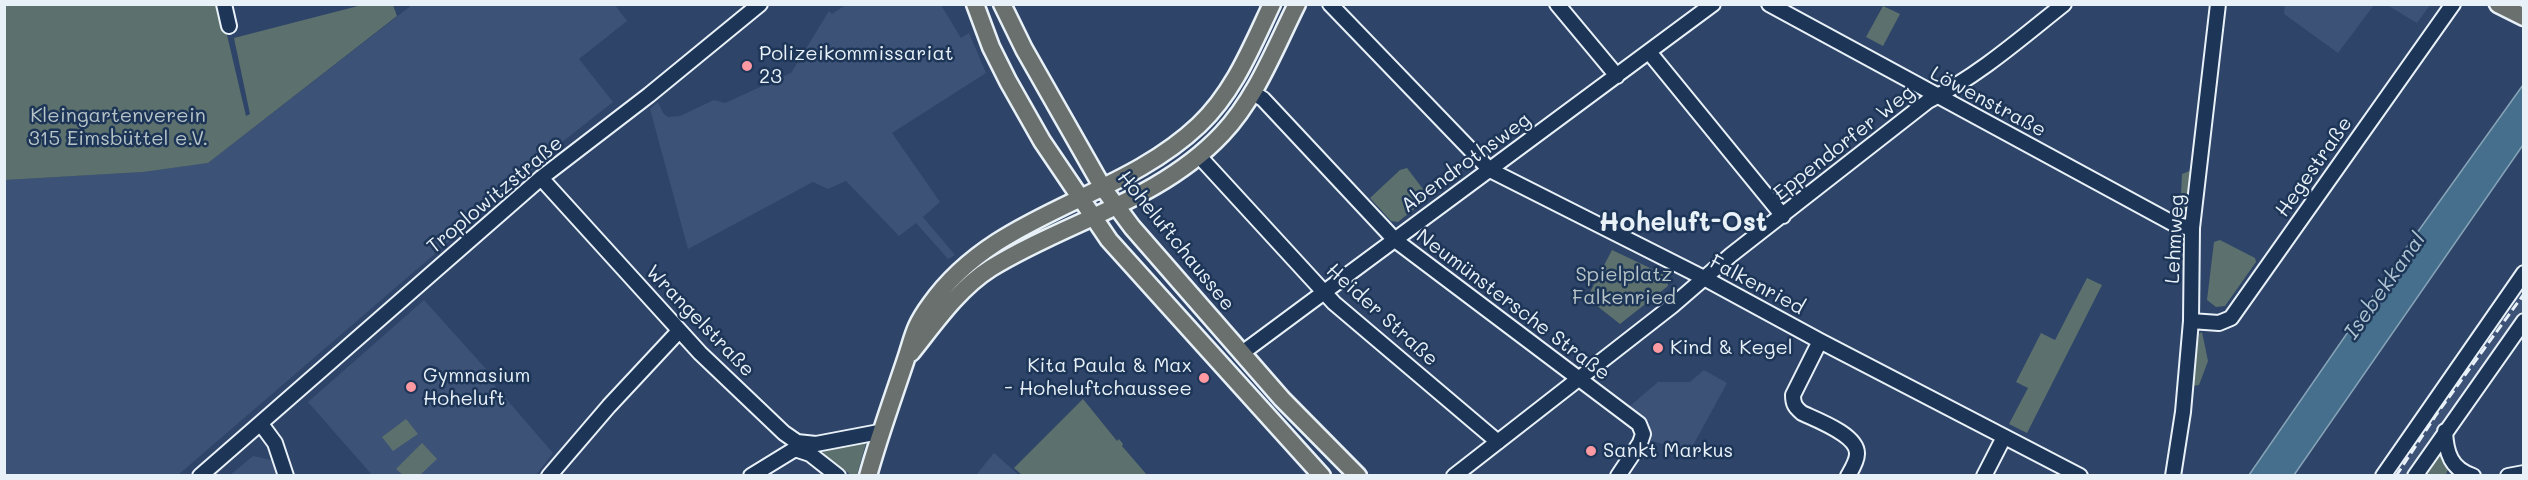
<!DOCTYPE html>
<html>
<head>
<meta charset="utf-8">
<style>
	body { margin:0 }
	#map { position:relative; width:2528px; height:480px; overflow:hidden; background:#2e4468; font-family:Mali,sans-serif }
	canvas { display:block }
	.frame { position:absolute; inset:0; border:6px solid #e8f1f8; pointer-events:none }
</style>
</head>
<body>
<div id="map">
<canvas width="2528" height="480"></canvas>
<div class="frame"></div>
</div>
<script>
const ctx = document.querySelector('canvas').getContext('2d');
ctx.lineJoin = 'round';
function paint(path, color) { ctx.fillStyle = color; ctx.fill(path, 'evenodd'); }
function strokePath(path, color, width, dash) { ctx.strokeStyle = color; ctx.lineWidth = width; ctx.lineCap = dash ? 'butt' : 'round'; ctx.setLineDash(dash || []); ctx.stroke(path); }
function label(font, color, halo, rows, align = 'center') {
  ctx.font = font + ' Mali,sans-serif'; ctx.lineWidth = 5; ctx.setLineDash([]); ctx.textBaseline = 'middle'; ctx.strokeStyle = halo; ctx.fillStyle = color; for (const [text, x, y, turn = 0] of rows) {
    ctx.save(); ctx.translate(x, y); ctx.rotate((+turn || 0) * Math.PI / 180); ctx.textAlign = isNaN(turn) ? turn : align; if (halo) ctx.strokeText(text, 0, 0); ctx.fillText(text, 0, 0); ctx.restore();
  }
}
paint(new Path2D(`
	M847 4 941 5 961 38 969 33 986 73 892 133 940 202 923 217 955 255 948 259 916 223 899 236 846 181 828 189 813 182 688 249 650 109 658 102 663 113 668 117 680 116 714 100 725 103 791 73 829 11 832 14Z
	M412 5H615L627 21 579 59 613 102 538 161 532 170 178 475 5 476V180L142 172 208 163Z
	M2285 5V4L2374 5 2338 53 2284 14Z
	M2387 5H2430L2417 23Z
	M2523 281V313L2409 475 2388 476Z
	M424 300 486 369 483 372 553 453 536 475H372L308 402Z
	M1704 370 1727 383 1690 451 1651 441 1649 422 1630 406 1658 382H1690Z
	M994 453 1019 475H976Z
	M253 456 271 460 277 475H230Z`), '#3d5277');
paint(new Path2D(`
	M5 5H220L246 116 250 114 234 38 362 5H393L397 16 208 163 143 172 5 180Z
	M1883 6 1900 14 1883 46 1866 37Z
	M1407 168 1429 197 1398 222 1391 221 1370 198 1400 170Z
	M2192 170 2189 213 2180 216 2182 174Z
	M2220 240 2255 258 2256 262 2225 306 2216 307 2207 300 2214 242Z
	M1612 250 1667 276 1668 286 1620 324 1587 298Z
	M2087 278 2102 285 2027 433 2009 424 2028 388 2016 382 2041 333 2055 340Z
	M2202 332 2208 361 2199 385 2193 386 2199 334Z
	M1083 399 1117 441 1119 439 1123 444 1122 446 1147 475H1022L1014 468Z
	M406 419 418 434 393 451 382 437Z
	M422 443 437 459 420 475H403L396 469Z
	M866 443 857 475H851L823 454 824 449Z
	M2440 444 2449 466 2446 475 2422 476Z`), '#5c716d');
const water = new Path2D(`
	M2523 85V145L2294 475H2249L2404 251Z`);
paint(water, '#456f8c');
strokePath(water, '#86a3b7', 1.5);
const minor = new Path2D(`
	M224 4 229 26
	M1330 4 1490 170 1704 278 1820 341 2080 476
	M1557 4 1617 76
	M1769 4 2176 225 2192 228
	M1649 52 1783 216
	M1252 92 1263 99 1395 240 1639 424 1643 434 1640 443 1618 476
	M1199 156 1334 303 1498 442
	M541 178 700 353 784 433 797 442
	M2191 321 2219 323 2231 318 2453 4
	M1820 341 1793 395C1793 404 1795 407 1802 413 1817 420 1858 435 1857 454 1857 461 1852 469 1848 476
	M1242 353 1713 4
	M261 424 275 443 286 476
	M2445 431C2446 453 2451 469 2473 476
	M797 442 816 444 879 432
	M795 449 810 454 838 476
	M200 476 541 178 649 95 760 4
	M549 476 609 406 679 331
	M751 476 795 449
	M1454 476 1672 306 1731 255 1928 101C1978 76 2020 39 2064 4
	M1984 476 2004 437
	M2173 476 2183 412 2191 321 2192 228 2218 4
	M2383 476 2524 273
	M2415 476 2524 321
	M2508 476 2524 473`);
const major = new Path2D(`
	M975 4 991 47 1008 81 1042 141 1109 240 1322 476
	M1002 4 1024 49 1103 188 1132 227 1282 399 1358 476
	M2498 4 2524 17
	M911 353C935 323 958 289 991 268 1067 221 1159 201 1222 134 1256 98 1275 48 1297 4
	M868 476C879 436 893 398 906 359 914 335 914 327 930 305 996 211 1119 201 1199 125 1234 92 1252 46 1272 4`);
strokePath(minor, '#e8f1f8', 18);
strokePath(major, '#e8f1f8', 21);
strokePath(minor, '#1d3557', 14);
strokePath(major, '#6a706d', 16);
strokePath(new Path2D(`
	M2396 476 2436 415 2524 294`), '#e8f1f8', 3, [9, 4.5]);
for (const [x, y, r, color] of [
	[747,66,6,"#ff9aa2"],
	[1658,348,6,"#ff9aa2"],
	[1204,378,6,"#ff9aa2"],
	[411,387,6,"#ff9aa2"],
	[1591,451,6,"#ff9aa2"]
]) { const dot = new Path2D(); dot.arc(x, y, r, 0, 2 * Math.PI); ctx.fillStyle = color; ctx.fill(dot); strokePath(dot, '#1d3557', 2); }
label('20px', '#e8f1f8', '#1d3557', [
	["Polizeikommissariat",759,54],
	["23",759,77],
	["Kind & Kegel",1670,348],
	["Kita Paula & Max",1192,366,"right"],
	["- Hoheluftchaussee",1192,389,"right"],
	["Gymnasium",423,376],
	["Hoheluft",423,399],
	["Sankt Markus",1603,451]
], 'left');
label('20px', '#e8f1f8', '#1d3557', [
	["Löwenstraße",1988,102,28],
	["Eppendorfer Weg",1844,143,-38],
	["Abendrothsweg",1466,163,-36],
	["Hegestraße",2314,167,-55],
	["Troplowitzstraße",495,195,-40],
	["Lehmweg",2175,239,-87],
	["Hoheluftchaussee",1176,241,51],
	["Falkenried",1757,285,28],
	["Neumünstersche Straße",1513,305,37],
	["Heider Straße",1382,315,42],
	["Wrangelstraße",700,321,46]
]);
label('20px', '#b7c4c7', '#1d3557', [
	["Kleingartenverein",118,116],
	["315 Eimsbüttel e.V.",118,139],
	["Spielplatz",1624,275],
	["Falkenried",1624,298]
]);
label('italic 21px', '#afc4d2', '#1d3557', [
	["Isebekkanal",2385,286,-55]
]);
label('bold 26px', '#e8f1f8', '#1d3557', [
	["Hoheluft-Ost",1683,223]
]);
</script>
</body>
</html>
